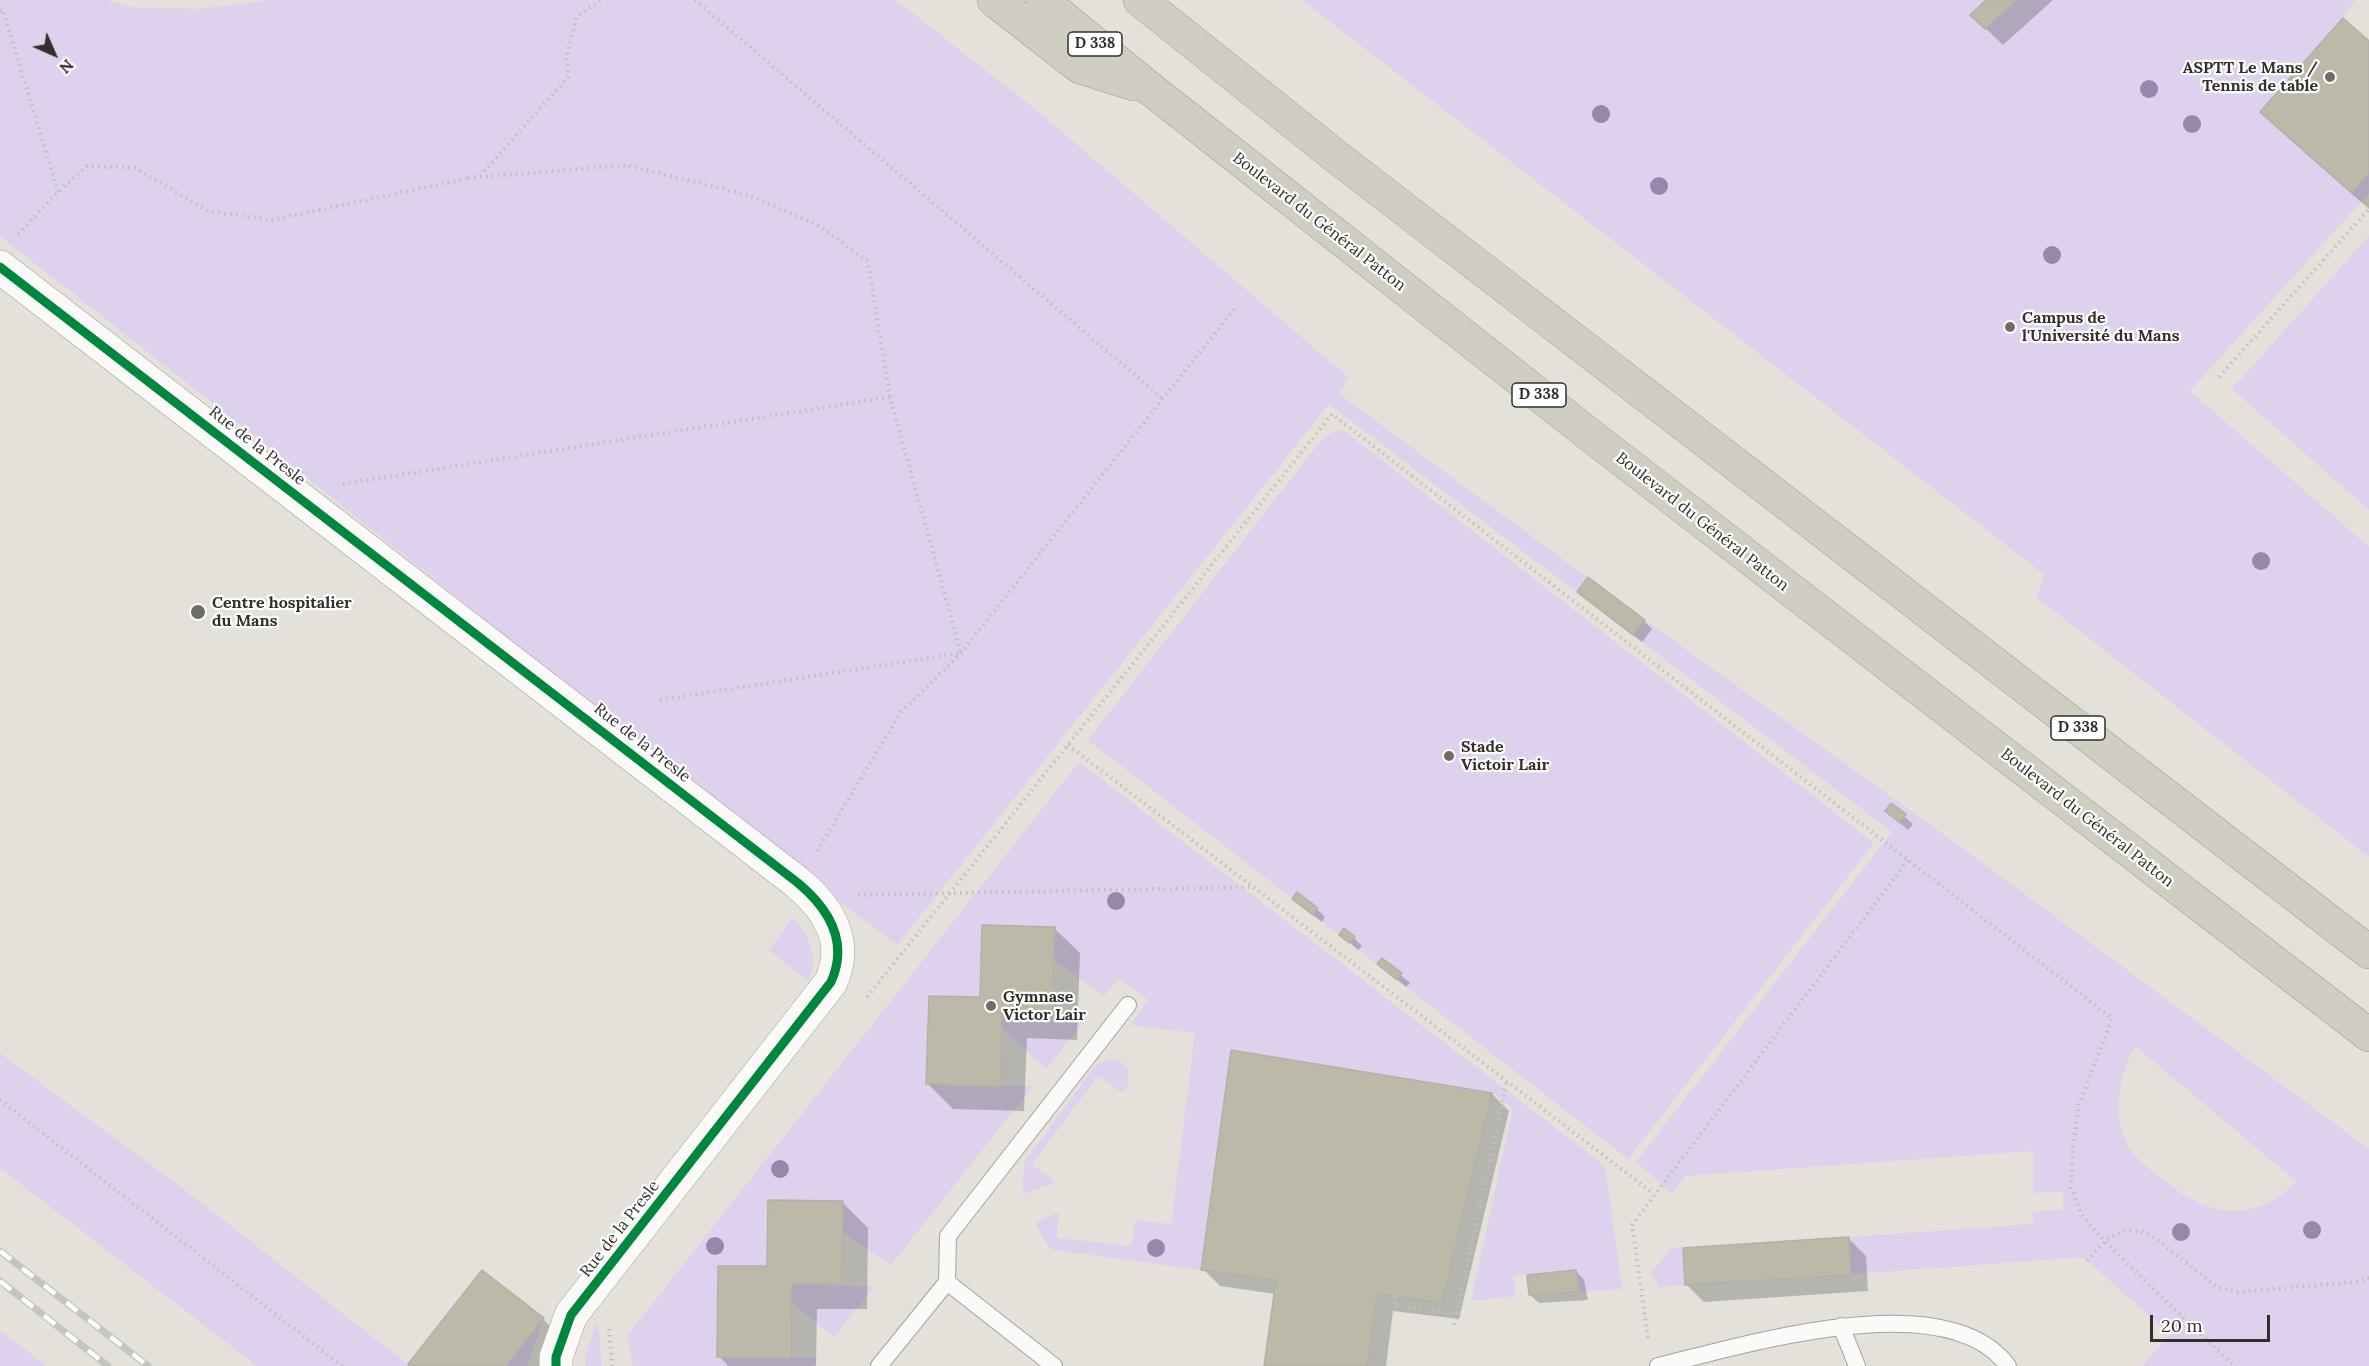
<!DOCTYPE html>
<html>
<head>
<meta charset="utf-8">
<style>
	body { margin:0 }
	#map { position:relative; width:2369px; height:1366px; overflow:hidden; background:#e3e1da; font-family:Lora,serif }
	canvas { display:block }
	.north { position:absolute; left:24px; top:24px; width:60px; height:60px; -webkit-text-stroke:4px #fff; paint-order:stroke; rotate:135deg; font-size:16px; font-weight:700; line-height:24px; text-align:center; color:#312f2a }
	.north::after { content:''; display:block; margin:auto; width:21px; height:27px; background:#312f2a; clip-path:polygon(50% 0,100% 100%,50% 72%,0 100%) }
	.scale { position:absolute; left:2150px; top:1315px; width:120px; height:27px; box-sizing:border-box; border:3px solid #312f2a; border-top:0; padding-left:8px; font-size:18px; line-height:21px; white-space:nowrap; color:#312f2a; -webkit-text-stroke:4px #fff; paint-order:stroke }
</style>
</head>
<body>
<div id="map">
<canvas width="2369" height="1366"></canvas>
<div class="north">N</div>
<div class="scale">20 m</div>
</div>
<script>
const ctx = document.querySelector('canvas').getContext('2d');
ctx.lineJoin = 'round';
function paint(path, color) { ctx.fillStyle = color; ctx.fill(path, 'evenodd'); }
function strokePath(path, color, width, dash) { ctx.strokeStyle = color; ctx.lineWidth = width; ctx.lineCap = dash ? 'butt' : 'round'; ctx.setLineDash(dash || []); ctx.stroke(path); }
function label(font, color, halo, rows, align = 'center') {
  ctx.font = font + ' Lora,serif'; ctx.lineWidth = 4.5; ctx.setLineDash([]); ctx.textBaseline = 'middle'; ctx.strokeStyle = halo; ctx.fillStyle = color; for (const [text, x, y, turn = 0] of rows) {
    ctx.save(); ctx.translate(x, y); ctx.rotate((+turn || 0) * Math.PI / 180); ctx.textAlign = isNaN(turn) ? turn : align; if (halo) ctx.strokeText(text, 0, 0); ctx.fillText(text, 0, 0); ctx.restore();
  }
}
paint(new Path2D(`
	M0 0H108L130 7 198 9 271 0H896L1040 113 1349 378 1338 393 1645 620 1961 847 2369 1149V1366H2142L2170 1334 2083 1257C1941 1268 1800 1278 1659 1287L1651 1273 1670 1249 1683 1248 1685 1285 1851 1275 1849 1237 2033 1224V1212L2063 1209V1192L2033 1193V1151L1686 1176 1672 1193 1636 1162 1892 832 1329 404 897 945 789 863 304 475 0 236ZM2135 1046 2296 1181V1182C2251 1226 2207 1216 2162 1179 2146 1167 2130 1154 2123 1135 2114 1106 2120 1072 2135 1046Z
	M1302 0H2355L2343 18 2260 112 2351 193 2369 173V193L2190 391 2369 547V857L2036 597 2045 575Z
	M2369 236V510L2232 389Z
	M1337 430 1344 431 1874 843 1628 1159 1088 740 1319 443 1324 437Z
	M1079 762 1605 1166 1622 1289 1580 1292 1576 1270 1513 1276 1515 1296 1471 1301 1513 1108 1492 1093 1232 1050 1201 1270 1054 1250 1048 1246 1035 1223 1059 1212 1057 1238 1132 1246 1135 1220 1171 1224 1195 1033 1130 1025 1148 1000 1119 978 1104 996 1054 960 1055 927 983 925 980 997 929 996 926 1084 1033 1086 891 1265 843 1233V1201L768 1200 767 1266H718L717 1357H819L812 1366H633L627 1336Z
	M793 918C809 935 820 958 808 981L769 950Z
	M1002 1014 1087 1018 1046 1069 1001 1027Z
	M0 1053 190 1194 410 1366H257L0 1168Z
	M1111 1058 1117 1059 1129 1069 1127 1088 1123 1093 1098 1076 1032 1164 1056 1182 1024 1194 1022 1183 1025 1161 1097 1064Z
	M792 1284 874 1287 834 1337 792 1303Z
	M544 1318 527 1366H506Z
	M598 1321 602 1366H586L585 1354Z
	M0 1330 47 1366H0Z`), '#ded1ed');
paint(new Path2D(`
	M1988 0H2053L2003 45 1972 15Z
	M2369 43V209L2287 137 2262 112Z
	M1579 592 1644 621 1652 629 1642 642Z
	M1891 805 1913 824 1908 830 1887 811Z
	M1302 907 1317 909 1325 917 1322 922Z
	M1054 928 1080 953 1077 1040 1027 1038 1024 1111 953 1109 928 1084 982 999Z
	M1341 935 1354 938 1362 946 1358 950Z
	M1382 960 1410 983 1406 987 1379 964Z
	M1492 1094 1509 1111 1459 1319 1393 1311 1386 1366H1265L1275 1294 1220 1286 1203 1269Z
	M843 1203 868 1228 867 1309H817L816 1366H728L719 1356 768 1267Z
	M1849 1239 1866 1256 1868 1291 1704 1302 1687 1285Z
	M1576 1271 1584 1280 1588 1300 1539 1303 1530 1295Z
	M543 1319 568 1345 551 1366H412Z`), '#0003');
const building = new Path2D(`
	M1986 0H2017L1985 29 1970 15Z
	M2343 18 2369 41V173L2352 193 2260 112Z
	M1588 577 1645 620 1633 635 1577 592Z
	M1891 803 1906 814 1900 823 1885 811Z
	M1297 892 1318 908 1313 915 1292 899Z
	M982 925 1055 927 1052 1015 1002 1014 1000 1087 926 1084 929 996 980 997Z
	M1344 928 1355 937 1349 943 1339 935Z
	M1382 958 1402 973 1397 980 1377 964Z
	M1231 1050 1492 1093 1442 1303 1377 1294 1367 1366H1264L1276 1280 1201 1270Z
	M768 1200 843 1201 842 1284H792L791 1358 717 1357 718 1266H767Z
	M1849 1237 1851 1275 1685 1285 1683 1248Z
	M482 1270 544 1318 506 1366H410L408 1364Z
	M1576 1270 1580 1292 1529 1295 1527 1275Z`);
paint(building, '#bdb9a9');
strokePath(building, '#b2b0ab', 1.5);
const lane = new Path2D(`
	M947 1282 1054 1366
	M1841 1326 1857 1366
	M879 1366 947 1282 948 1236 1128 1005
	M1658 1366C1742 1346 1946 1282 2008 1366`);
const street = new Path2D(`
	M0 267 798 883C829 909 849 942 831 982L571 1315 556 1357V1366`);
const highway = new Path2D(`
	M994 0 1080 67 1134 84
	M1042 0 1148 87 1595 439 2369 1035
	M1140 0 1338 158 2369 952`);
strokePath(lane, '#a3a29c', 18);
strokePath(street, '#a3a29c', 34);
strokePath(highway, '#9e9b8c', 34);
strokePath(new Path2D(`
	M695 0 1163 399
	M0 11 3 10 58 192
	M480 176 569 76 566 57 577 16 601 0
	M468 178 626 165 748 195 820 226 868 262 890 397 961 653 660 700
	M18 234 58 192 87 166 135 168 208 211 272 220 470 178
	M2219 377 2369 209
	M343 484 890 397
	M1068 745 1654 1194
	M817 851 901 712 961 653 1235 308
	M858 895 1253 887
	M867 997 1332 414 2112 1018 2079 1105 2073 1145 2071 1188 2082 1215 2104 1241 2234 1366
	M0 1100 342 1366
	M1460 1232 1473 1235
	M2087 1261C2107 1238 2124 1219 2156 1239L2217 1287 2238 1292 2355 1282 2369 1278
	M1395 1296 1394 1306 1457 1313
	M1454 1325 1507 1081
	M609 1329 612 1366
	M1648 1338 1632 1225 1908 860`), '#c0bfbc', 4, [1.5, 4.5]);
strokePath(lane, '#fbfaf9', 16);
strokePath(street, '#fbfaf9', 33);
strokePath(highway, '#d0cec2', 33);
const rail = new Path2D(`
	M0 1251 148 1366
	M0 1281 108 1366`);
strokePath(rail, '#c5c4c2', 7);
strokePath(rail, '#fff', 4.5, [14]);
strokePath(new Path2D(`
	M0 267 798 883C829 909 849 942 831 982L571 1315 556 1357V1366`), '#00873e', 9);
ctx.fillStyle = '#9886ab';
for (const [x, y] of [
	[2149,89],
	[1601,114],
	[2192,124],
	[1659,186],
	[2052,255],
	[2261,561],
	[1116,901],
	[780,1169],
	[2312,1230],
	[2181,1232],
	[715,1246],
	[1156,1248]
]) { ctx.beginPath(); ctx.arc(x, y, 9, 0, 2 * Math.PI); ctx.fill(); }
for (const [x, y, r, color] of [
	[2330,77,6,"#6f6d68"],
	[2010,327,6,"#6f6d68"],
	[198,612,8,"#6f6d68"],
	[1449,756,6,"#6f6d68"],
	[991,1006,6,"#6f6d68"]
]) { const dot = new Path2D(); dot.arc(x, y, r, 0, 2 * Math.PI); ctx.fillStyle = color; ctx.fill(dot); strokePath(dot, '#fff', 2); }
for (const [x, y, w] of [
	[1095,44,54],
	[1539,395,54],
	[2078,728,54]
]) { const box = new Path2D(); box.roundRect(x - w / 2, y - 12, w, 24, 4.5); ctx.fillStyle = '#fff'; ctx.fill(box); strokePath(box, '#312f2a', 1.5); }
label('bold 15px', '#312f2a', null, [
	["D 338",1095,44],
	["D 338",1539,395],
	["D 338",2078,728]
]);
label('bold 16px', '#312f2a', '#fff', [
	["ASPTT Le Mans /",2318,68,"right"],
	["Tennis de table",2318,86,"right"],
	["Campus de",2022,318],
	["l'Université du Mans",2022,336],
	["Centre hospitalier",212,603],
	["du Mans",212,621],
	["Stade",1461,747],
	["Victoir Lair",1461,765],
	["Gymnase",1003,997],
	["Victor Lair",1003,1015]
], 'left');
label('16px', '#312f2a', '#fff', [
	["Boulevard du Général Patton",1319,222,38],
	["Rue de la Presle",257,446,38],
	["Boulevard du Général Patton",1702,522,38],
	["Rue de la Presle",642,743,38],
	["Boulevard du Général Patton",2087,818,38],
	["Rue de la Presle",620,1229,-52]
]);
</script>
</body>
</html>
